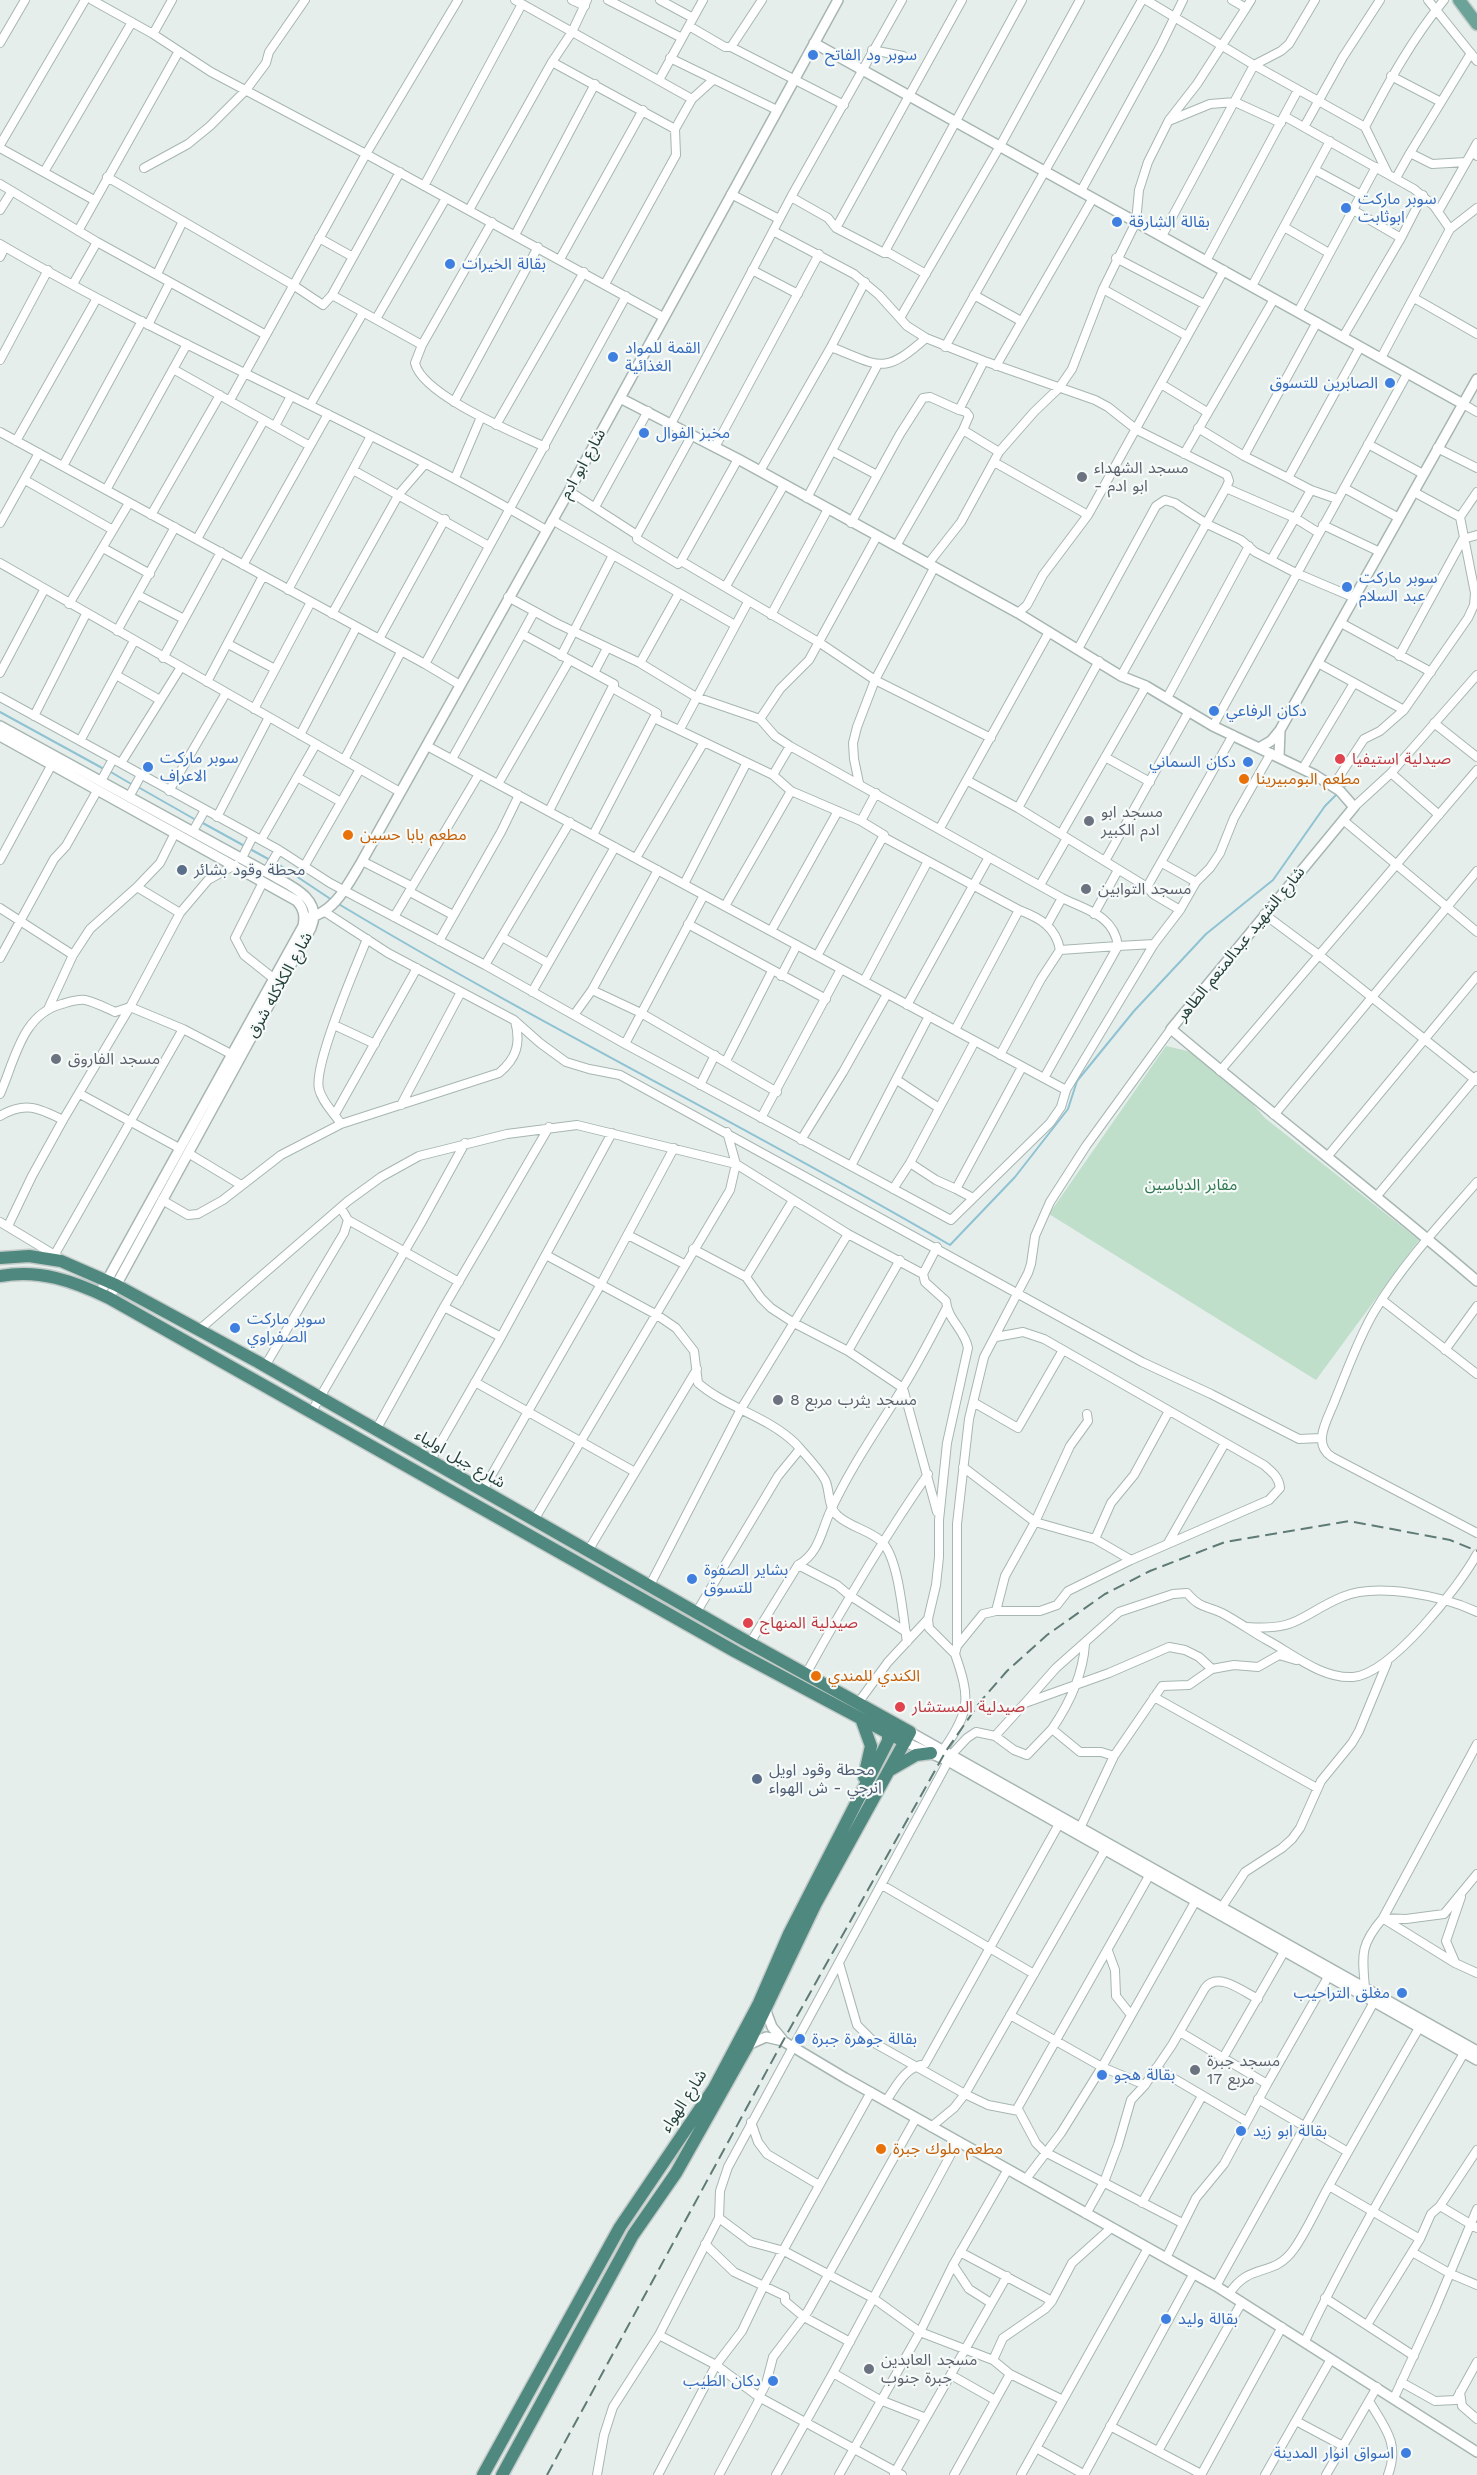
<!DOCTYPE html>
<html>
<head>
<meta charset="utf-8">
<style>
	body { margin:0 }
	canvas { display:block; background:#e5eeeb }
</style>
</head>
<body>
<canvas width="1477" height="2475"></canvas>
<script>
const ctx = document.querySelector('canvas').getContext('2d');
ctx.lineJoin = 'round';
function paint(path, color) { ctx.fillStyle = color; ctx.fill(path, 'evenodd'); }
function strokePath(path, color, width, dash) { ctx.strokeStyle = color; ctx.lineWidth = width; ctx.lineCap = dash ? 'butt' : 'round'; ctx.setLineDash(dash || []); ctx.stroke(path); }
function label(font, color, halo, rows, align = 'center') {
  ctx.font = font + ' "Work Sans","Noto Sans Arabic",sans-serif'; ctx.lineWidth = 4.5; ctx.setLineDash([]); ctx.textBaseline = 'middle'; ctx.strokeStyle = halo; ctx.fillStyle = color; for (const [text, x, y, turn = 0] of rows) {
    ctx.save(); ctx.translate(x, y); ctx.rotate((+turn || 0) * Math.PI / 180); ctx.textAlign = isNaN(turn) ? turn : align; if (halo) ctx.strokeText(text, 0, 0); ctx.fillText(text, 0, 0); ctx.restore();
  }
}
paint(new Path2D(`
	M1166 1046 1192 1052 1251 1102 1265 1118 1419 1240 1316 1380 1049 1214Z`), '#bfdfca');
strokePath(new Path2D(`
	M0 712 104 769
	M109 771 133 785
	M138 787 196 820
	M1342 789 1351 780
	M201 822 270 860
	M275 862 332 900
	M337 903C538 1024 748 1127 950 1245L1015 1177 1068 1109 1077 1081 1134 1011 1206 934 1273 880 1325 806 1338 793`), '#8fc2d2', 2);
const minor = new Path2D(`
	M92 0 153 34 211 72 366 154 663 317
	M515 0 692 99
	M572 0 585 6
	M608 0 682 38
	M660 0 693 18
	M1146 0 1254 65 1365 127 1388 174
	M1428 0 1477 61
	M1246 8 1251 0
	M689 26 725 47H731L762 0
	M153 34 172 0
	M0 43 25 0
	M731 47 844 105
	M872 50 903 56
	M670 58 777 110
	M552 62 675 129
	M1391 76 1441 102
	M659 80 703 0
	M1284 116 1414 189 1434 206 1450 229
	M1171 120 1210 104 1235 102 1281 123
	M1304 127 1343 57 1380 0
	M1365 127C1388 83 1412 39 1444 0
	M1477 143 1472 152 1477 156
	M0 145 85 0
	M0 148 94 200
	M1410 153 1471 53
	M144 168 188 144 210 126 246 90 266 63 269 52 305 0
	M1315 170 1361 195
	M44 172 132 22
	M107 177 293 285 323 305 332 295 422 345 415 363C422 395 515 433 545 447
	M1396 178 1410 153 1432 164 1466 162
	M0 184 97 242 266 335
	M424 186 522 4
	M1081 191 1160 47 1183 0
	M731 194 779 219
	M791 197 828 218 836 228 884 253H889L926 274
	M0 210 12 191
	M469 210 552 62 572 32 587 0
	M1353 210 1401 238
	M1438 212 1472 152
	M1284 227 1329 253
	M836 228 962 0
	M78 231 179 51
	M773 231 854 274 879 295 907 326 926 338 984 361 1095 400 1108 407 1137 430 1227 475 1229 481 1226 488 1121 676
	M515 235 595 84
	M1162 236 1254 65 1281 51 1289 44 1315 0
	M319 238 353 257
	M0 244C177 348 369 426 546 530
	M884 253 1022 0
	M0 257 5 247
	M1116 258 1204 304
	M560 259 643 110
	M1206 261 1298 90
	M752 270 798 294
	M157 274 183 221
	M73 284 97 242
	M605 284 676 155 675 129 692 99 713 80
	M1252 286 1330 141
	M332 295 400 172
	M974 295 1021 321
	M1414 298 1477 334
	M1298 312 1376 167
	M900 318 1000 146 1080 0
	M376 319 446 198
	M148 325 170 282
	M1187 336 1103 289 1136 222 1139 190 1148 162 1169 120 1197 84 1246 8 1232 0
	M1343 337 1401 238 1423 195
	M422 345 492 222
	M831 347C880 366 883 376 926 338
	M945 347 1142 0
	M1381 358 1450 229 1477 208
	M0 360 48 270
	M984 361 959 410 966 412 969 416 963 430 999 452
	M996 366 1093 198
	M173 369 310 446
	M1161 384 1207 412
	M230 400 366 154 458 0
	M454 402 538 247
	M1463 404 1477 412
	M310 405 363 313
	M671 424 791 197 902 0
	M496 425 584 272
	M275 426 291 396
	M1198 428 1244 456 1288 478
	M0 432 425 664 460 685
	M16 441 97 298
	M1368 444 1423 474
	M715 447 819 254
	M1437 448 1477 468
	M832 451 877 475
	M1184 454 1274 299
	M1244 456 1317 322
	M994 462 1088 515
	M63 466 142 321
	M353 470 489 546
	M760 471 831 347 865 282
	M455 478 481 417
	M25 480 113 530
	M1226 488 1295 518 1319 533
	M1344 488 1399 518
	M106 490 187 344
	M569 491 637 535V539L678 564 681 561 820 643 875 680 991 738
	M807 498 878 364
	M1337 499 1311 490 1288 478 1360 347
	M595 507 648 411
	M151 515 220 395
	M1460 517 1477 492
	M552 520 735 625
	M0 523 39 453
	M851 523 900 434 923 398 930 397 959 410
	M1323 525 1380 552
	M637 535 692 435
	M197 539 264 420
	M896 546 963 430
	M103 548 150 574
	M1271 560 1311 490
	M681 561 738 459
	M0 563 400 792
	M928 564 961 522 999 452 1034 412 1059 388 1072 369 1103 289
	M243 565 328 414
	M726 586 784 485
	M288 590 371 436
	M138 595 184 619
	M508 597 556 623 640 663 696 697 760 719 775 736 790 746 1062 898C1086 910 1114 915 1118 946L1154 944
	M69 604 129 503
	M534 612 522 634 614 684V689L657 713 656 719 773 775 791 791 861 821 884 835
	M1018 613 1027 605 1043 575 1088 515 1224 270
	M332 614 399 494 425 464
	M771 615 828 509
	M1341 623 1431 672
	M117 631 175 527
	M379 639 445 519
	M228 644 275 669
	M1078 649 1156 506 1165 500 1175 503 1207 524 1241 540 1255 552 1296 573 1355 598
	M561 656 613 555
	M1399 656 1463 539 1477 535
	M163 658 221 552
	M640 663 679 593
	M1318 663 1404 710
	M425 664 626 296
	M0 673 44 590
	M594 673 607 648
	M116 675 160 700
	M207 682 263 576
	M0 697 279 850 330 883 485 965 625 1044 951 1220 1050 1123 1061 1107 1066 1090 1154 944 1180 910 1196 882 1210 868 1220 853 1234 818 1271 753
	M1167 698 1249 546
	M254 709 311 602
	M34 716 86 614
	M760 719 780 689 809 660 877 536
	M1434 723 1477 757
	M1213 726 1407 374
	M680 729 748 602
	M300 735 356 628
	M80 741 134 641
	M427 746 1066 1090
	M1105 757 1150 782
	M452 759 522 634
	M344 760 401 652
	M121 763 181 667
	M1303 768 1354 683
	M1391 773 1439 815
	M773 775 790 746
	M297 777 341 802
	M101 781 113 759
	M968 781 1018 808 1147 887 1233 735
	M859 783 854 759 853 743 857 727 875 680 934 568
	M498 784 569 661
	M1333 786 1364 739 1380 731 1404 710 1468 618 1474 605 1475 593 1460 517 1414 492
	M169 791 226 693
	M129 797 141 775
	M1354 807 1391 773 1477 675
	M1018 808 1099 661
	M549 811 614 684
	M217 817 269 717
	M1343 820 1477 932
	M861 821 876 793
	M940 828 1049 632
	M193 831 205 810
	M1061 834 1146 686
	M593 835 656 714
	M261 840 316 744
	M242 858 253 836
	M636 858 704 742
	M0 860 51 766
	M362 861 411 886 410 892 453 915
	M1105 861 1189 711
	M1162 863 1196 882
	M305 865 360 769
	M266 872 279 850
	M263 882 235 938 244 955 273 978
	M684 884 746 764
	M1040 885 1067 838
	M137 887 180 913
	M1147 887 1153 894 1180 910
	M725 906 791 791
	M0 908 73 955
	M325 912 388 953 514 1020 540 1043 566 1062 589 1069 620 1075 1142 1362 1211 1394 1299 1439 1321 1438
	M1094 914 1118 870
	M1264 914 1319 955 1477 1081
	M394 917 479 774
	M688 924 826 999
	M1047 925 1062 898
	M771 931 838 811
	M502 937 548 963
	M439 941 501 832 519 795
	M817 956 884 835 885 838 1019 910C1040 918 1056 927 1060 950
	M0 958 54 859 66 846 97 791
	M485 965 570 822
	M781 976 797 945
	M864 981 928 861
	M592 990 641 1013 777 1092
	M532 992 615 847
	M907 1005 989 857
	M49 1007 73 955 90 929 137 887 160 863 175 833
	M574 1015 592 990 658 870
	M334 1025 375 1044
	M955 1030 1019 910
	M625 1044 704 895
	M1000 1055 1041 979 1060 950 1118 946
	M726 1061 772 971
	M1220 1071 1477 770
	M1044 1078 1118 946
	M897 1080 939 1108
	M700 1085 715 1055
	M0 1094C15 1060 22 1014 62 1004 69 1002 78 999 85 1000 95 1002 106 1008 115 1012L130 1007 183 1029 231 1054
	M80 1094 179 1148
	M401 1105 461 992
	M335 1114 417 968
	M1274 1115 1477 871
	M0 1116C25 1101 39 1108 63 1120L130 1007 180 913 208 880 235 865
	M761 1118 841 969
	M341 1124C334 1113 322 1102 319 1089 313 1065 356 966 367 939
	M801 1140 843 1072 887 994
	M188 1153 241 1185
	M1327 1157 1477 976
	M910 1163 936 1180 956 1189 1022 1067
	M851 1166 929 1016
	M1477 1182C1441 1223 1402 1265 1374 1312 1358 1339 1347 1371 1335 1400 1328 1419 1311 1444 1332 1457L1477 1533
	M893 1189 910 1163 975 1041
	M956 1189 973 1198
	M1376 1197 1477 1076
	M162 1200 188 1215 198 1214 223 1200 281 1155 341 1124 499 1073C517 1058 521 1043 515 1021
	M348 1220 459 1282
	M0 1222 58 1257
	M8 1226 32 1176 63 1120
	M628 1235 684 1264
	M937 1247 923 1274 925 1282 946 1301C947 1319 965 1330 968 1348L947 1443 939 1520V1557L936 1585 928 1619 929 1628 955 1654
	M693 1249 746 1277 761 1298 771 1308 794 1323 848 1351 903 1388 937 1512
	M55 1254 183 1029
	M546 1255 657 1315 676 1328 694 1351 698 1383C727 1408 767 1416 795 1443 803 1452 822 1472 826 1482 830 1493 828 1508 838 1516 850 1527 869 1530 881 1541 899 1557 903 1618 907 1642
	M746 1277 793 1200
	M1382 1300 1477 1374
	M444 1307 501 1337
	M200 1329 348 1201 381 1177 419 1156 507 1134 577 1125 736 1164 848 1234 923 1274
	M1445 1350 1477 1306
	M848 1351 900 1260
	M265 1366 344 1233 348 1220 341 1208
	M475 1382 635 1472
	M973 1402 1018 1428 1063 1350
	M312 1411 421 1223 465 1143
	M376 1430 444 1307 549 1127
	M430 1461 501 1337 612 1133
	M963 1467 1035 1522 1095 1539 1131 1560
	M483 1490 601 1284 674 1148
	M534 1520 730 1190 736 1164 727 1132
	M1095 1539 1111 1503 1134 1475 1169 1411
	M1168 1543 1225 1443
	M588 1551 697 1369
	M798 1565 837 1585 849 1595 906 1632
	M650 1585 741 1409 848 1234
	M996 1611 1005 1576 1035 1522 1070 1446 1088 1421 1087 1414
	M696 1613 778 1476 800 1449
	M1247 1627C1299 1631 1300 1615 1342 1597 1376 1582 1444 1596 1477 1612
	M750 1643 798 1565C819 1553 821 1532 830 1512 850 1468 877 1430 902 1389 918 1363 932 1336 946 1309
	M957 1646 983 1614 996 1611H1040L1057 1605 1068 1591 1131 1560 1269 1500 1280 1488C1279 1477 1272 1472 1264 1465L1044 1339 1023 1332 996 1337
	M806 1674C844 1605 883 1539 928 1474
	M1154 1697 1317 1788
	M1026 1702 1056 1668 1119 1612 1173 1594 1187 1593C1201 1609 1205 1605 1222 1613 1237 1621 1251 1631 1265 1639 1292 1653 1321 1679 1353 1677 1391 1674 1459 1587 1477 1554
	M858 1703 888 1662 928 1619
	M1052 1729C1069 1704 1083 1675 1085 1644
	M995 1736 1014 1750 1027 1755 1052 1729 1080 1752H1101L1114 1756
	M943 1750C971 1711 970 1697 955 1654L957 1646V1524L969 1419 984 1357 1028 1273 1031 1264 1035 1236 1050 1202 1086 1146 1171 1029
	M1081 1826 1114 1756 1162 1686 1189 1685 1212 1669 1234 1665 1258 1667 1279 1655 1296 1660
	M882 1885 1034 1974
	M1222 1907 1245 1872 1282 1848 1292 1839 1300 1828 1321 1781 1352 1743 1359 1731 1387 1663
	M1383 1918 1406 1919 1444 1914 1477 1874
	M1384 1919 1455 1963 1477 1973
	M1108 1951 1115 1970 1116 1996 1131 2015
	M1455 1962 1446 1941 1461 1897
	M839 1963 857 2025 876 2044 965 2094 988 2105 1019 2111 1036 2143 1045 2152 1182 2223
	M1365 1988C1362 1954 1360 1945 1383 1918L1477 1744
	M1010 2015 1102 2067 1145 2085
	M1180 2032 1267 2084
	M1223 2058 1284 1952
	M1156 2068 1246 2121
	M1258 2099 1348 2152
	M886 2101C897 2085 905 2067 925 2064L1059 1824
	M1017 2109 1149 1876
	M751 2122 758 2142 767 2154 819 2185
	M931 2127 954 2108 965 2094 1105 1850
	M1026 2179 1061 2133 1102 2067 1195 1902
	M1329 2186 1420 2239
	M1142 2203 1202 2096
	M1440 2206 1477 2228
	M1086 2214 1104 2182 1118 2145 1131 2100 1145 2085 1172 2045 1205 1988C1218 1971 1242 1991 1258 1999
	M719 2218 751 2242 784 2251 873 2298 920 2332 993 2360 1010 2374 1063 2400
	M705 2244 734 2272 785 2296V2301L804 2317 850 2342
	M960 2252 1052 2301
	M1412 2252 1451 2274 1477 2285
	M1166 2258 1196 2198 1224 2164 1267 2084 1328 1977
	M953 2265 969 2289 991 2303
	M1216 2286 1374 2002
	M1229 2294C1250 2261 1273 2279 1294 2249 1308 2229 1318 2205 1330 2184 1359 2132 1389 2080 1419 2028
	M1325 2298 1414 2356
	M1367 2325 1420 2239 1431 2214 1440 2206 1477 2150
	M659 2335 716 2365 759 2397 902 2475
	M1305 2341C1352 2242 1409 2148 1464 2053
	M993 2360 1003 2338 1045 2309 1052 2301 1072 2263 1111 2228
	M833 2373 880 2400 926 2418
	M951 2375 995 2400
	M1401 2382 1435 2401 1456 2400 1477 2362
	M1460 2392 1462 2406 1477 2419
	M1394 2398 1435 2309 1477 2209
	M1369 2401C1385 2428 1400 2443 1388 2475
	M1296 2421 1343 2446
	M1110 2426 1201 2474
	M1036 2448 1085 2475
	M1158 2451 1242 2302
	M894 2474 1007 2276
	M597 2475 604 2435 613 2407 659 2335 719 2218 720 2191 728 2167 952 1754 967 1738 976 1732 995 1736 1025 1703 1109 1673 1169 1647 1185 1650 1199 1657 1212 1669
	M658 2475 716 2365 742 2331 764 2285 871 2092
	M719 2475 758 2402 759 2397 766 2384 773 2357 808 2311 916 2118
	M776 2475 833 2373 958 2141
	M839 2475 920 2332 953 2265 1008 2169
	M954 2475 1010 2374
	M1021 2475 1148 2248
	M1084 2475 1194 2273
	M1201 2475 1282 2327
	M1265 2475 1331 2359
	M1326 2475 1377 2387`);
const tertiary = new Path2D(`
	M814 43 1463 404
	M620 398 738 459 1018 613 1121 676 1146 686 1213 726 1315 775 1340 791 1354 807 1171 1029C1272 1114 1377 1195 1477 1281
	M0 726 266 872C288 885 324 897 311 928L113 1291
	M0 736 297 901C304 909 305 916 303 926L100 1293
	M1259 748 1271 741 1280 730 1477 379
	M1279 757 1280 730
	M305 918C334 915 348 884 362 861L569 491 838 0
	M910 1732 1477 2051
	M905 1742 948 1761 1477 2060
	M766 2011 772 2027 782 2039
	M748 2045 766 2037 783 2041 845 2078 1216 2286 1477 2452`);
const primary = new Path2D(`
	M1459 0 1477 24`);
const trunk = new Path2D(`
	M0 1258 29 1256 61 1261 116 1285 258 1362 739 1637 910 1732 816 1903 748 2045 676 2173 633 2235 502 2475
	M0 1276C40 1269 73 1281 109 1298L736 1652 905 1742
	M862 1721 871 1746 864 1777
	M890 1770 916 1755 931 1753
	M483 2475 620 2227 714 2088 759 2003 789 1934 888 1741V1733`);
strokePath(minor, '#a7b6b3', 10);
strokePath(tertiary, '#a7b6b3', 12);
strokePath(primary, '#c2cac8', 15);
strokePath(trunk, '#c2cac8', 15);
strokePath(minor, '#fff', 8);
strokePath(tertiary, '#fff', 9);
strokePath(primary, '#6ba399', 12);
strokePath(trunk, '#4e887e', 12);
strokePath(new Path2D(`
	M547 2475 783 2041 946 1751 980 1702 1007 1671 1047 1635 1105 1594 1150 1571 1225 1542 1349 1521 1450 1540 1477 1551`), '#5f7b76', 2, [12, 6]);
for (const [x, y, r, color] of [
	[813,55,6,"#3f7fe0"],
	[1346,208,6,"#3f7fe0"],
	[1117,222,6,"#3f7fe0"],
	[450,264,6,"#3f7fe0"],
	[613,357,6,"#3f7fe0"],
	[1390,383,6,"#3f7fe0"],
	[644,433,6,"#3f7fe0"],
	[1082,477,6,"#6b7280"],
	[1347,587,6,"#3f7fe0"],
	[1214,711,6,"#3f7fe0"],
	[1340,759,6,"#e0444e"],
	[1248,762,6,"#3f7fe0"],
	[148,767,6,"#3f7fe0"],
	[1244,779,6,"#e8710a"],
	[1089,821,6,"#6b7280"],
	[348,835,6,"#e8710a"],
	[182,870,6,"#5c6f8a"],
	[1086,889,6,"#6b7280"],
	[56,1059,6,"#6b7280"],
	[235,1328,6,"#3f7fe0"],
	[778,1400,6,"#6b7280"],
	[692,1579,6,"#3f7fe0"],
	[748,1623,6,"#e0444e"],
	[816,1676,6,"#e8710a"],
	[900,1707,6,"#e0444e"],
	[757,1779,6,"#5c6f8a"],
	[1402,1993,6,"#3f7fe0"],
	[800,2039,6,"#3f7fe0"],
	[1195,2070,6,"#6b7280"],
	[1102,2075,6,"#3f7fe0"],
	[1241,2131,6,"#3f7fe0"],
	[881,2149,6,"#e8710a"],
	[1166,2319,6,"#3f7fe0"],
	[869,2369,6,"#6b7280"],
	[773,2381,6,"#3f7fe0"],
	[1406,2453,6,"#3f7fe0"]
]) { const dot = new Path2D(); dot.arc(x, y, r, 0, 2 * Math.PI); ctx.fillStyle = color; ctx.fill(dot); strokePath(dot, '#f6faf8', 2); }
label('16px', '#366cbe', '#f6faf8', [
	["سوبر ود الفاتح",825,55],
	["سوبر ماركت",1358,199],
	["ابوثابت",1358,217],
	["بقالة الشارقة",1129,222],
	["بقالة الخيرات",462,264],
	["القمة للمواد",625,348],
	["الغذائية",625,366],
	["الصابرين للتسوق",1378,383,"right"],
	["مخبز الفوال",656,433],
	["سوبر ماركت",1359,578],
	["عبد السلام",1359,596],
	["دكان الرفاعي",1226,711],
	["سوبر ماركت",160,758],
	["الاعراف",160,776],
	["دكان السماني",1236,762,"right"],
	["سوبر ماركت",247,1319],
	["الصفراوي",247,1337],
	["بشاير الصفوة",704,1570],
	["للتسوق",704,1588],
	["مغلق التراحيب",1390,1993,"right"],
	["بقالة جوهرة جبرة",812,2039],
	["بقالة هجو",1114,2075],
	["بقالة ابو زيد",1253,2131],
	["بقالة وليد",1178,2319],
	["دكان الطيب",761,2381,"right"],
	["اسواق انوار المدينة",1394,2453,"right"]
], 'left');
label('16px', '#24403b', '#f6faf8', [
	["شارع ابو ادم",583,464,-61],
	["شارع الشهيد عبدالمنعم الطاهر",1241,944,-51],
	["شارع الكلاكله شرق",280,985,-61],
	["شارع جبل اولياء",460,1459,30],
	["شارع الهواء",684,2101,-57]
]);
label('16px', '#5b616d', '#f6faf8', [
	["مسجد الشهداء",1094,468],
	["- ابو ادم",1094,486],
	["مسجد ابو",1101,812],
	["ادم الكبير",1101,830],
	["مسجد التوابين",1098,889],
	["مسجد الفاروق",68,1059],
	["مسجد يثرب مربع 8",790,1400],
	["مسجد جبرة",1207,2061],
	["مربع 17",1207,2079],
	["مسجد العابدين",881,2360],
	["جبرة جنوب",881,2378]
], 'left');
label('16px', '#be3a42', '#f6faf8', [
	["صيدلية استيفيا",1352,759],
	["صيدلية المنهاج",760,1623],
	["صيدلية المستشار",912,1707]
], 'left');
label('16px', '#c56008', '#f6faf8', [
	["مطعم البومبيرينا",1256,779],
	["مطعم بابا حسين",360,835],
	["الكندي للمندي",828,1676],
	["مطعم ملوك جبرة",893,2149]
], 'left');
label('16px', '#4e5e75', '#f6faf8', [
	["محطة وقود بشائر",194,870],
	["محطة وقود اويل",769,1770],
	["انرجي - ش الهواء",769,1788]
], 'left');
label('16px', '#2f7750', '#f6faf8', [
	["مقابر الدباسين",1191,1185]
]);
</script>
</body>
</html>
